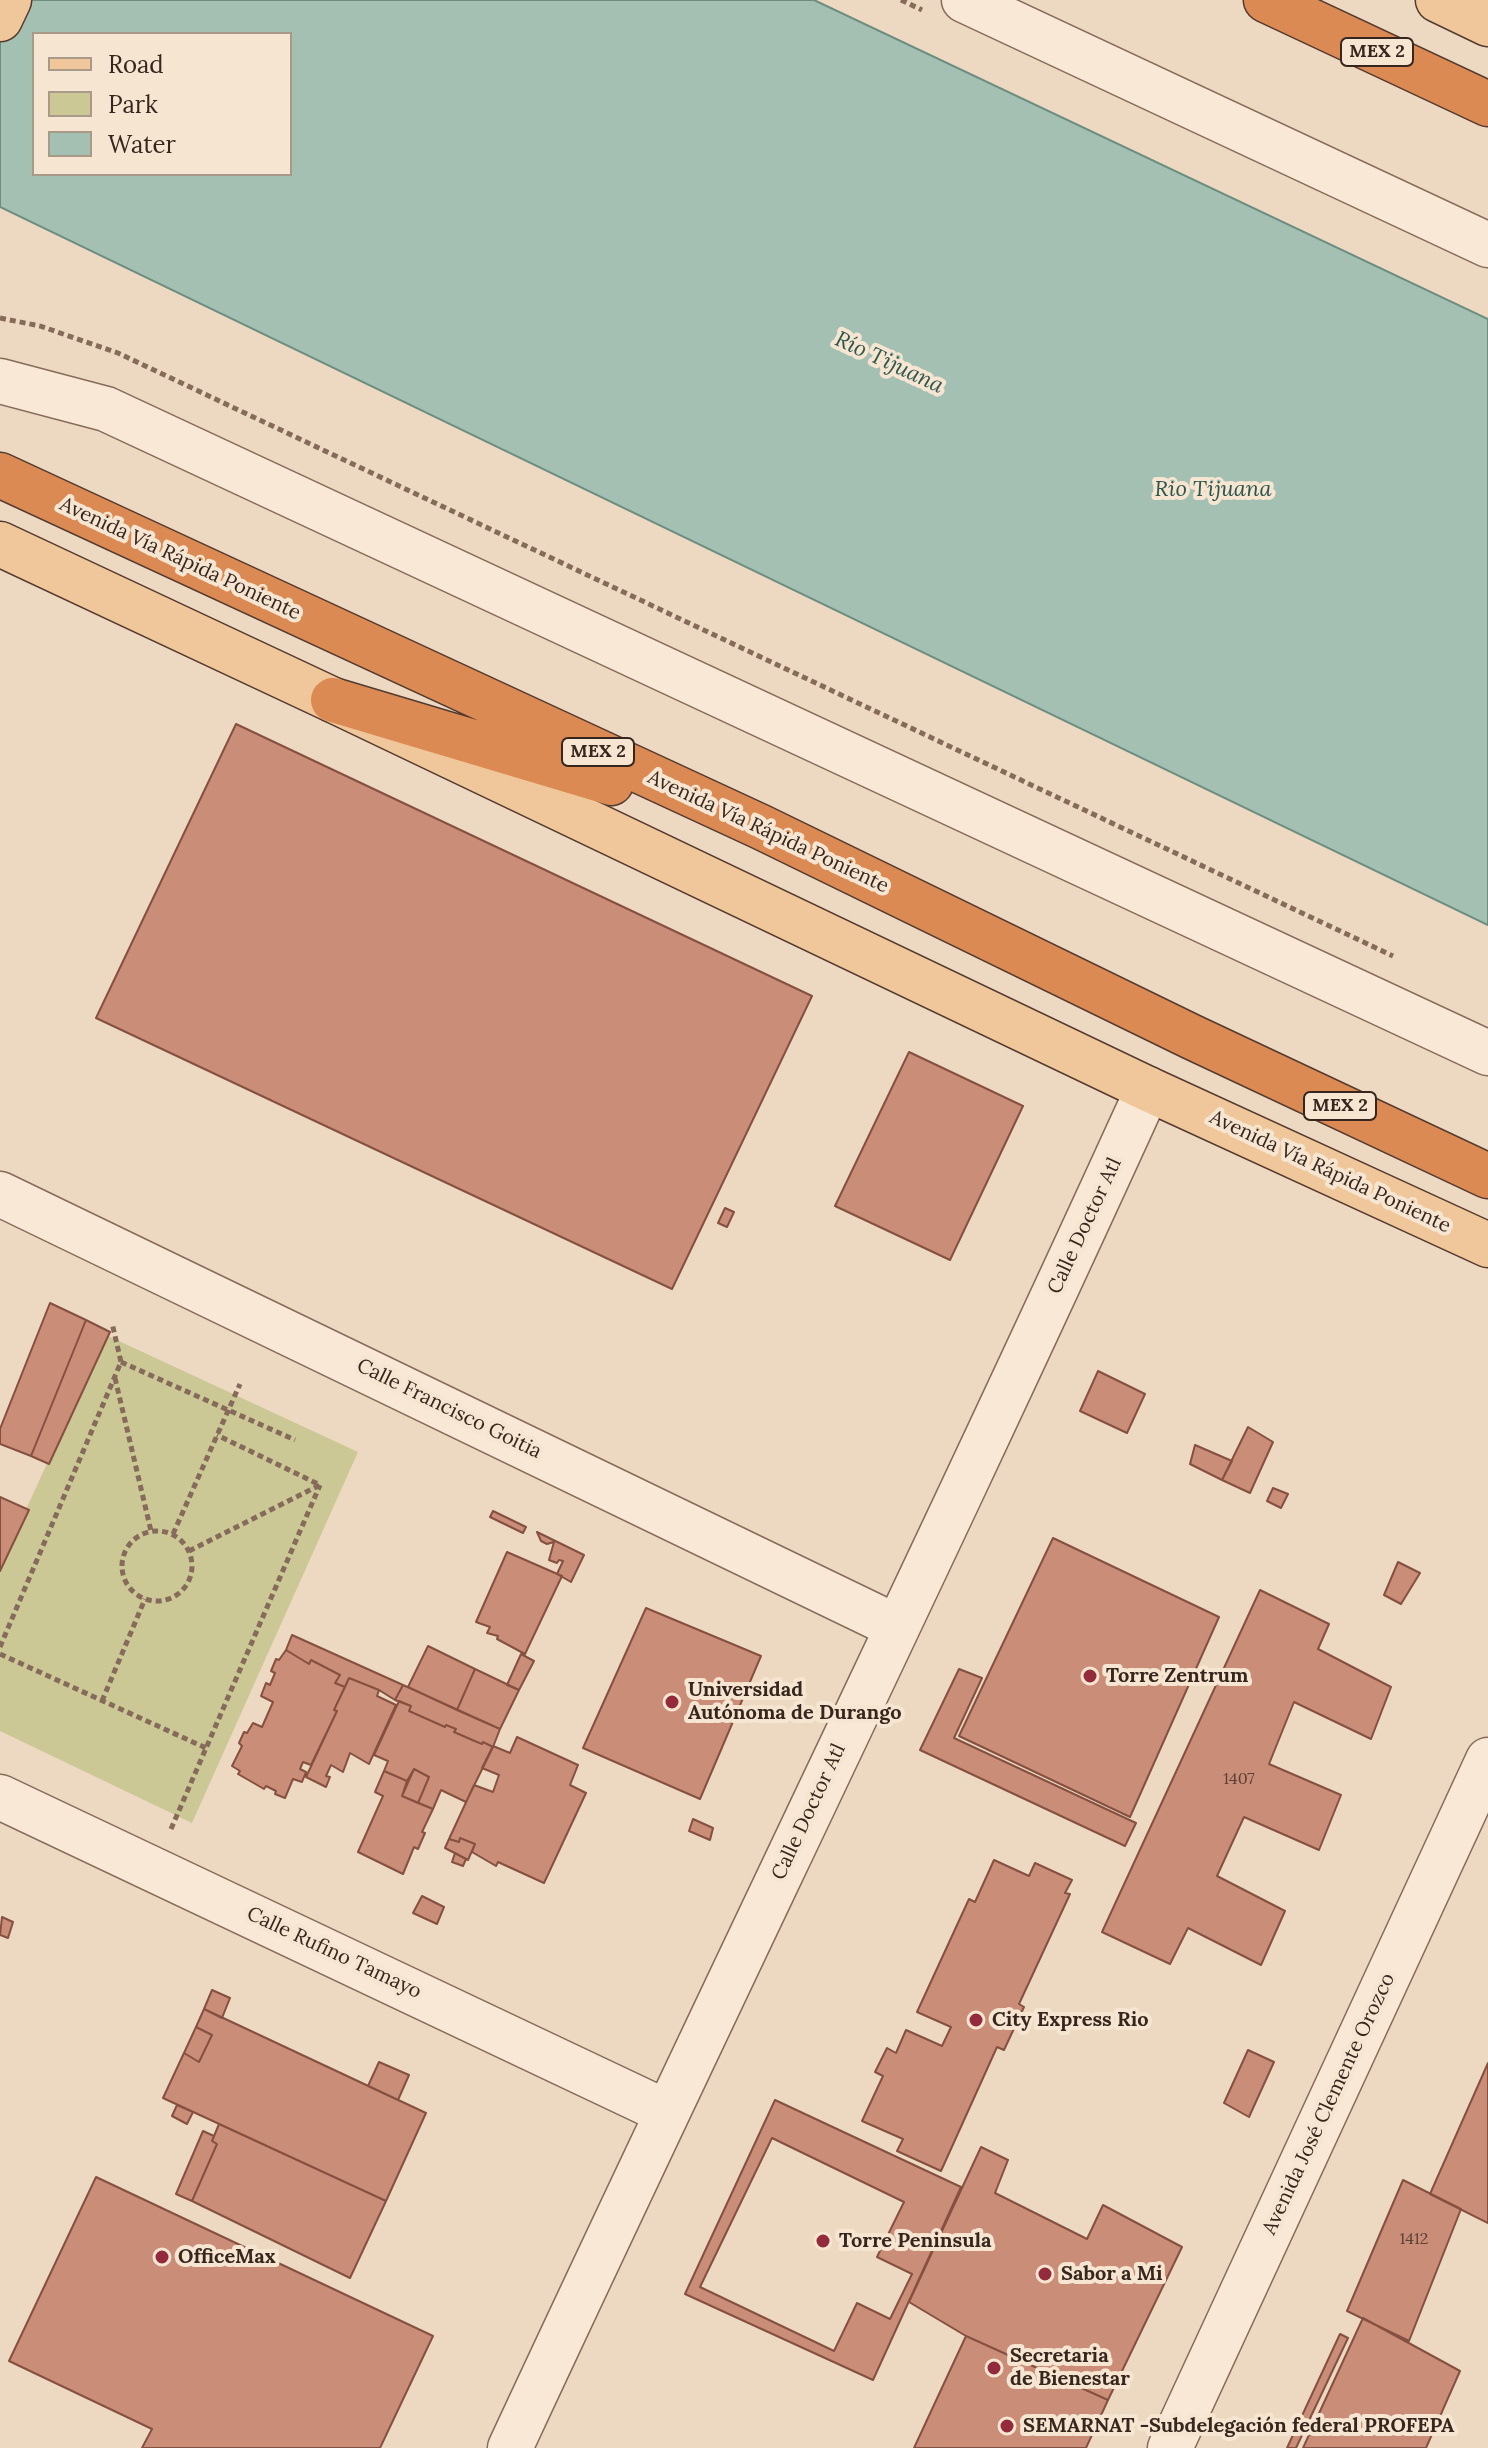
<!DOCTYPE html>
<html>
<head>
<meta charset="utf-8">
<style>
	body { margin:0 }
	#map { position:relative; width:1488px; height:2448px; overflow:hidden; background:#edd9c2; font-family:Lora,serif }
	canvas { display:block }
	.legend { position:absolute; left:32px; top:32px; width:260px; height:144px; box-sizing:border-box; background:#f5e5d1; border:2px solid #a99989; margin:0; padding:10px 14px; list-style:none; font-size:24px; color:#36261d }
	.legend li { display:flex; align-items:center; gap:16px; height:40px }
	.legend b { width:40px; border:2px solid #a99989 }
</style>
</head>
<body>
<div id="map">
<canvas width="1488" height="2448"></canvas>
<ul class="legend">
<li><b style="height:10px;background:#f0c79a"></b>Road</li>
<li><b style="height:22px;background:#cbc896"></b>Park</li>
<li><b style="height:22px;background:#a4c0b3"></b>Water</li>
</ul>
</div>
<script>
const ctx = document.querySelector('canvas').getContext('2d');
ctx.lineJoin = 'round';
function paint(path, color) { ctx.fillStyle = color; ctx.fill(path, 'evenodd'); }
function strokePath(path, color, width, dash) { ctx.strokeStyle = color; ctx.lineWidth = width; ctx.lineCap = dash ? 'butt' : 'round'; ctx.setLineDash(dash || []); ctx.stroke(path); }
function label(font, color, halo, rows, align = 'center') {
  ctx.font = font + ' Lora,serif'; ctx.lineWidth = 8; ctx.setLineDash([]); ctx.textBaseline = 'middle'; ctx.strokeStyle = halo; ctx.fillStyle = color; for (const [text, x, y, turn = 0] of rows) {
    ctx.save(); ctx.translate(x, y); ctx.rotate((+turn || 0) * Math.PI / 180); ctx.textAlign = isNaN(turn) ? turn : align; if (halo) ctx.strokeText(text, 0, 0); ctx.fillText(text, 0, 0); ctx.restore();
  }
}
paint(new Path2D(`
	M106 1335 358 1452 192 1823 0 1731V1566Z`), '#cbc896');
const water = new Path2D(`
	M0 0H814L1488 319V925L0 207ZM34 34H290V174H34Z`);
paint(water, '#a4c0b3');
strokePath(water, '#6c8d7f', 2);
const building = new Path2D(`
	M236 724 812 996 672 1289 96 1018Z
	M909 1052 1023 1106 950 1260 835 1206Z
	M725 1208 734 1212 727 1227 718 1223Z
	M50 1303 86 1320 31 1456 0 1444V1429Z
	M86 1320 110 1332 49 1464 31 1456Z
	M1098 1371 1145 1394 1127 1433 1080 1411Z
	M1248 1427 1273 1442 1250 1493 1222 1480Z
	M1195 1445 1232 1461 1222 1480 1190 1464Z
	M1273 1488 1288 1494 1281 1508 1267 1501Z
	M0 1497 29 1510 0 1571Z
	M493 1511 526 1527 523 1533 490 1517Z
	M537 1532 584 1555 571 1582 557 1574 563 1561 559 1560 557 1563 549 1560 554 1542 547 1544 541 1541Z
	M1053 1538 1219 1617 1130 1817 959 1736Z
	M507 1552 562 1576 525 1654 497 1639 498 1636 487 1633 490 1627 476 1622Z
	M1398 1562 1420 1573 1401 1604 1384 1595Z
	M1260 1590 1329 1624 1318 1649 1391 1687 1371 1739 1294 1702 1269 1764 1341 1795 1319 1850 1244 1817 1217 1876 1285 1911 1261 1965 1188 1928 1170 1964 1102 1932Z
	M646 1608 761 1656 700 1799 583 1748Z
	M292 1635 403 1685 395 1700 379 1690 349 1678 345 1687 335 1683 340 1675 311 1660 309 1664 286 1650Z
	M428 1646 475 1669 457 1710 408 1687Z
	M286 1650 309 1664 311 1660 340 1675 335 1683 345 1687 334 1710 337 1711 311 1765 303 1762 300 1769 306 1772 302 1782 293 1779 285 1798 275 1794 276 1791 266 1786 264 1789 238 1774 240 1771 232 1766 242 1746 239 1743 244 1732 247 1733 253 1723 262 1727 273 1702 261 1696 266 1683 270 1685 275 1673 271 1671 276 1659 279 1660Z
	M521 1654 534 1661 519 1690 507 1685Z
	M475 1669 519 1690 500 1729 457 1710Z
	M959 1669 982 1678 954 1738 1136 1823 1125 1846 920 1750Z
	M349 1678 379 1690 377 1696 396 1705 369 1764 350 1753 343 1772 331 1765 326 1776 330 1777 326 1787 306 1777 337 1711 334 1710Z
	M403 1685 500 1729 493 1747 483 1742 482 1744 477 1742 454 1732 456 1729 446 1725 445 1727 409 1711 411 1706 395 1700Z
	M399 1701 411 1706 409 1711 445 1727 446 1725 456 1729 454 1732 477 1742 482 1744 483 1742 493 1747 466 1802 441 1790 433 1809 418 1803 429 1777 414 1769 407 1781 384 1771 388 1761 374 1755Z
	M517 1737 578 1765 570 1785 586 1793 544 1883 498 1862 496 1866 472 1852 475 1844 460 1838 459 1842 449 1839 474 1785 493 1792 499 1775 482 1768 493 1746 510 1753Z
	M414 1769 429 1777 418 1803 402 1796Z
	M384 1771 407 1781 402 1796 433 1809 422 1832 425 1833 418 1849 414 1847 403 1874 358 1852 383 1796 375 1792Z
	M693 1819 713 1828 710 1840 689 1831Z
	M460 1838 475 1844 468 1860 445 1848 449 1839 459 1842Z
	M455 1853 466 1859 463 1866 452 1862Z
	M994 1860 1029 1876 1035 1863 1072 1880 1065 1893 1070 1894 1019 2004 1024 2007 1004 2050 997 2047 941 2171 897 2151 903 2139 862 2121 883 2076 875 2072 887 2048 896 2053 906 2030 942 2046 951 2027 917 2012 969 1899 975 1902Z
	M422 1896 444 1907 437 1924 413 1913Z
	M2 1917 13 1922 8 1938 0 1935Z
	M212 1990 230 1998 222 2018 204 2009Z
	M204 2009 426 2113 386 2201 163 2098 184 2053 199 2062 212 2035 196 2027Z
	M196 2027 212 2035 199 2062 184 2053Z
	M1248 2050 1274 2062 1249 2117 1224 2103Z
	M379 2062 409 2075 398 2100 368 2086Z
	M1488 2063V2223L1430 2194Z
	M775 2100 961 2187 873 2380 685 2294Z
	M177 2105 193 2112 187 2124 172 2116Z
	M219 2124 386 2201 350 2278 192 2201 217 2144 212 2141Z
	M203 2131 214 2136 212 2141 217 2144 192 2201 176 2194Z
	M772 2138 904 2202 877 2257 912 2274 890 2319 857 2303 834 2351 700 2287Z
	M981 2147 1008 2160 995 2193 1087 2239 1103 2205 1182 2247 1108 2400 966 2336 909 2302Z
	M96 2177 433 2336 380 2448H142L152 2429 9 2361Z
	M1403 2180 1461 2209 1409 2341 1347 2311Z
	M1363 2318 1460 2371 1426 2448H1303Z
	M1340 2334 1348 2338 1296 2448H1287Z
	M966 2336 1108 2400 1086 2448H914Z`);
paint(building, '#ca8d78');
strokePath(building, '#855040', 2);
const minor = new Path2D(`
	M964 0 1488 245
	M0 381 106 409 1488 1053
	M0 1194 897 1627
	M0 1797 666 2112
	M510 2448C721 1994 941 1544 1148 1089
	M1170 2448 1488 1760`);
const major = new Path2D(`
	M1438 0 1488 24
	M0 19 9 0
	M0 544 333 700 1148 1089 1488 1245`);
const highway = new Path2D(`
	M1266 0 1488 104
	M0 475 761 827 1192 1037 1488 1176
	M333 700 611 783`);
strokePath(minor, '#866a5a', 47);
strokePath(major, '#543a2e', 47);
strokePath(highway, '#543a2e', 47);
strokePath(new Path2D(`
	M901 0 922 10
	M0 318 40 326 118 353 1393 956
	M121 1362 295 1440
	M115 1378 151 1531
	M122 1566a35 35 0 1 1 70 0a35 35 0 1 1-70 0Z
	M173 1534 240 1384
	M189 1551 320 1485 217 1435
	M0 1647 121 1362 112 1323
	M0 1654 206 1748
	M102 1701 145 1599
	M171 1829 320 1485`), '#866a5a', 5, [6, 4]);
strokePath(minor, '#f8e8d5', 44);
strokePath(major, '#f0c79a', 44);
strokePath(highway, '#db8a54', 44);
for (const [x, y, r, color] of [
	[1090,1676,8,"#942b3c"],
	[672,1702,8,"#942b3c"],
	[976,2020,8,"#942b3c"],
	[823,2241,8,"#942b3c"],
	[162,2257,8,"#942b3c"],
	[1045,2274,8,"#942b3c"],
	[994,2368,8,"#942b3c"],
	[1007,2426,8,"#942b3c"]
]) { const dot = new Path2D(); dot.arc(x, y, r, 0, 2 * Math.PI); ctx.fillStyle = color; ctx.fill(dot); strokePath(dot, '#f5e5d1', 3); }
label('16px', '#5b4034', null, [
	["1407",1239,1779],
	["1412",1414,2239]
]);
for (const [x, y, w] of [
	[1377,52,72],
	[598,752,72],
	[1340,1106,72]
]) { const box = new Path2D(); box.roundRect(x - w / 2, y - 14, w, 28, 6); ctx.fillStyle = '#f5e5d1'; ctx.fill(box); strokePath(box, '#36261d', 2); }
label('bold 18px', '#36261d', null, [
	["MEX 2",1377,52],
	["MEX 2",598,752],
	["MEX 2",1340,1106]
]);
label('20px', '#36261d', '#f5e5d1', [
	["Avenida Vía Rápida Poniente",180,559,25],
	["Avenida Vía Rápida Poniente",768,832,25],
	["Avenida Vía Rápida Poniente",1330,1172,25],
	["Calle Doctor Atl",1085,1226,-65],
	["Calle Francisco Goitia",449,1409,26],
	["Calle Doctor Atl",809,1812,-65],
	["Calle Rufino Tamayo",334,1953,25],
	["Avenida José Clemente Orozco",1329,2104,-65]
]);
label('bold 20px', '#36261d', '#f5e5d1', [
	["Torre Zentrum",1106,1676],
	["Universidad",688,1690],
	["Autónoma de Durango",688,1713],
	["City Express Rio",992,2020],
	["Torre Peninsula",839,2241],
	["OfficeMax",178,2257],
	["Sabor a Mi",1061,2274],
	["Secretaria",1010,2356],
	["de Bienestar",1010,2379],
	["SEMARNAT -Subdelegación federal PROFEPA",1023,2426]
], 'left');
label('italic 22px', '#2d564d', '#f5e5d1', [
	["Río Tijuana",889,363,25],
	["Rio Tijuana",1213,490]
]);
</script>
</body>
</html>
